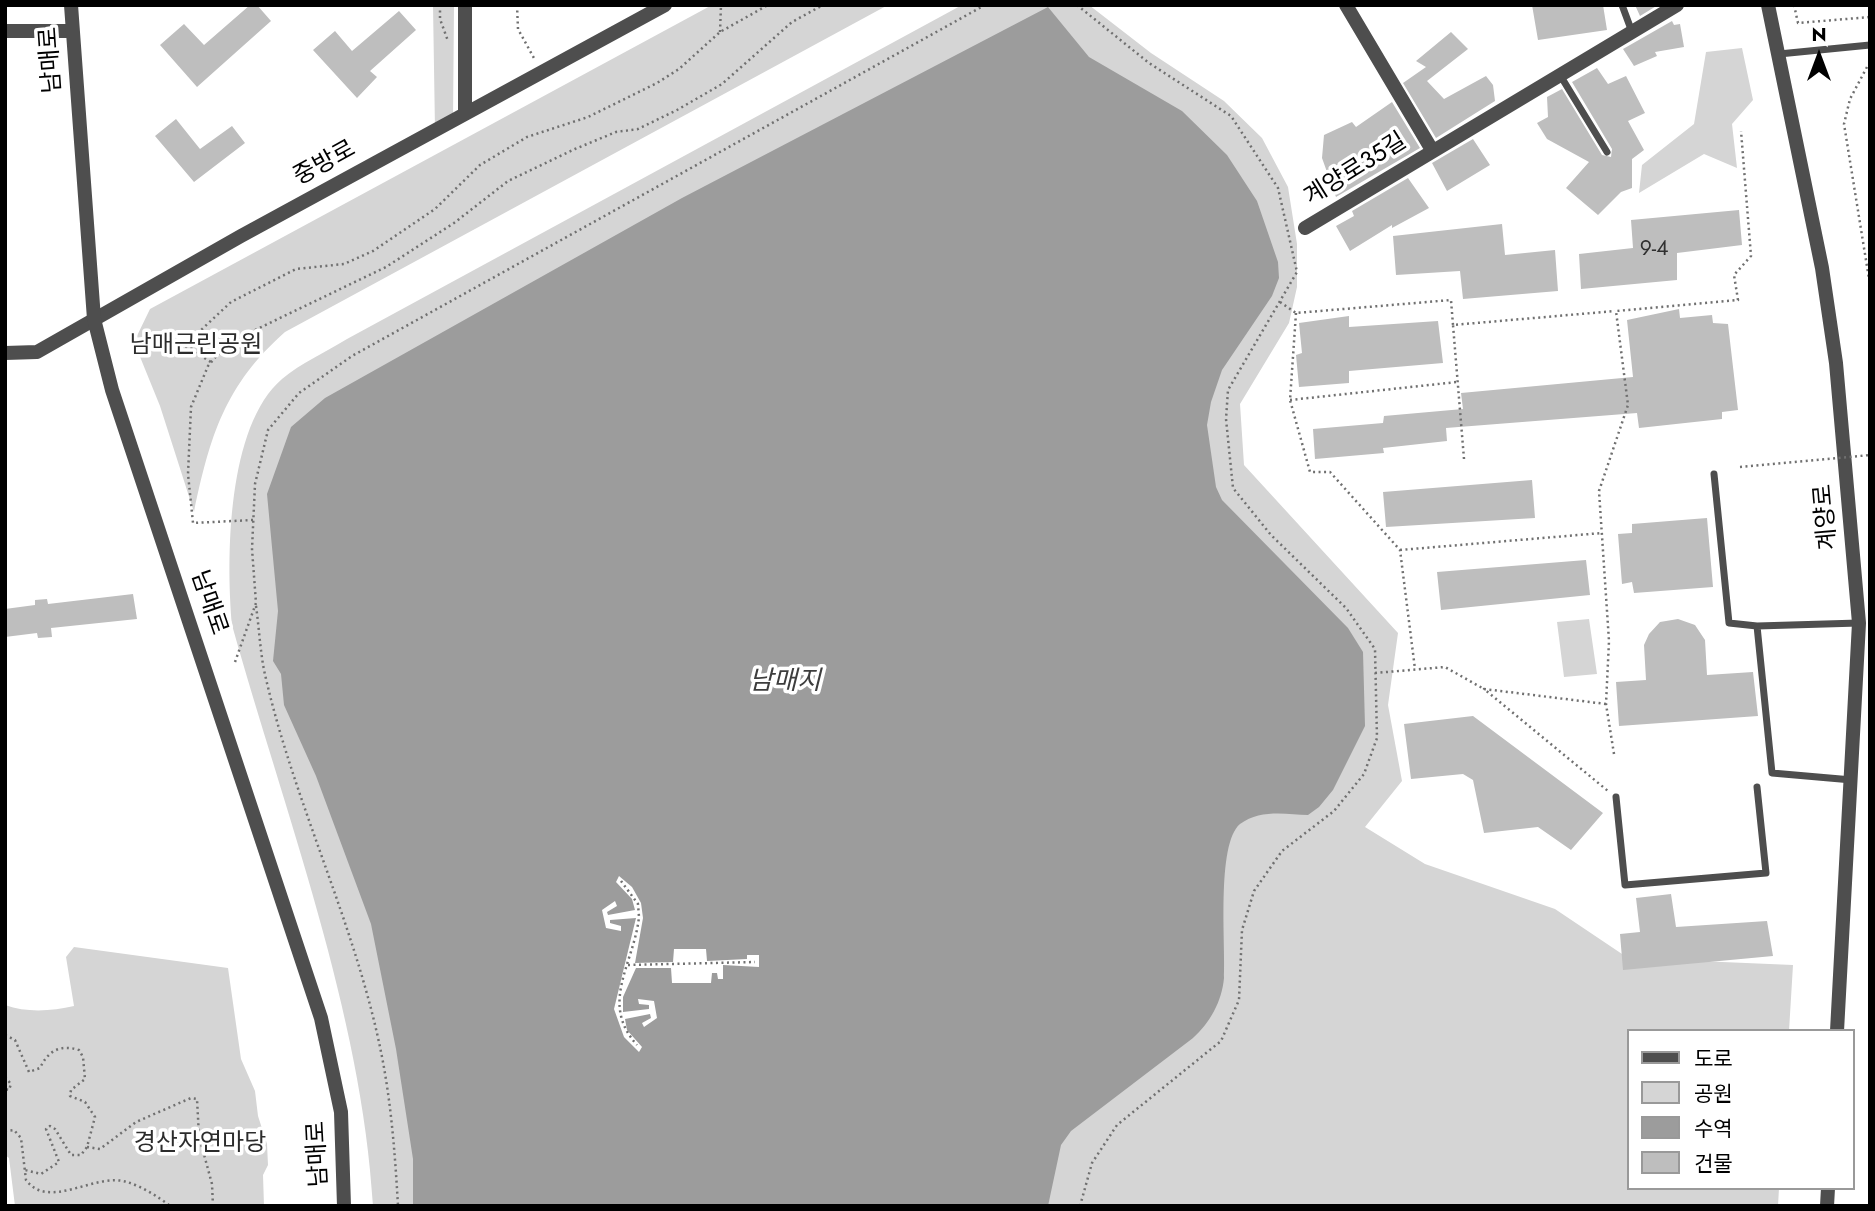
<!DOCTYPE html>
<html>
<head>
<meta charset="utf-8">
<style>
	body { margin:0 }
	#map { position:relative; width:1875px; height:1211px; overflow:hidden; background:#fff; font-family:Jost,"Noto Sans KR",sans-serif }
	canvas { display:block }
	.frame { position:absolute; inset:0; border:7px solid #000; pointer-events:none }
	.legend { position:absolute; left:1627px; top:1029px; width:228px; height:161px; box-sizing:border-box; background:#fff; border:2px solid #999; margin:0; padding:9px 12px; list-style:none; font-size:21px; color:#000 }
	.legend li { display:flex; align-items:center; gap:14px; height:35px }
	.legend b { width:35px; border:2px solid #999 }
	.north { position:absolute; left:1784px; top:21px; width:70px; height:70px; -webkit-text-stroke:5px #fff; paint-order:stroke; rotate:0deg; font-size:19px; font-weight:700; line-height:28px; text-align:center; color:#000 }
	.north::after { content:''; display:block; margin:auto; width:24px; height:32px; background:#000; clip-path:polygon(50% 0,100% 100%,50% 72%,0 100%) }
</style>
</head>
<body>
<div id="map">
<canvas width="1875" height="1211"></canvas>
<div class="frame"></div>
<ul class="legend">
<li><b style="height:9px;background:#4e4e4e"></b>도로</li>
<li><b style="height:19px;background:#d5d5d5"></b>공원</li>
<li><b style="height:19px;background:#9c9c9c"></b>수역</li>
<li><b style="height:19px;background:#bebebe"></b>건물</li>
</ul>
<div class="north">N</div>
</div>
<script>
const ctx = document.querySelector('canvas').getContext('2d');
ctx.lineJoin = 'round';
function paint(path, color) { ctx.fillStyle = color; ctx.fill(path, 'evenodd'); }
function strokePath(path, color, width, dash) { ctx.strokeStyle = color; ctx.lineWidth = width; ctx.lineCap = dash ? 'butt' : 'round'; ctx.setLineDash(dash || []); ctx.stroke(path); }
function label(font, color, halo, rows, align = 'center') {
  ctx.font = font + ' Jost,"Noto Sans KR",sans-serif'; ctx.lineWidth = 7; ctx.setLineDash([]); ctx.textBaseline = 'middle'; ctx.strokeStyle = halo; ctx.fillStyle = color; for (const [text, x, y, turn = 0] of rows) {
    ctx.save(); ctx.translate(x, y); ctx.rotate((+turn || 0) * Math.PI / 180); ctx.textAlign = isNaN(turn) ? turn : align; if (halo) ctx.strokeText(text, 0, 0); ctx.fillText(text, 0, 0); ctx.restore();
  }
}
paint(new Path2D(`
	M433 5H454L453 120 435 130Z
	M712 5H888L285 332C225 385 210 436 194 512L160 406 134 342 150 309Z
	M962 5H1089L1151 53 1224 101 1262 138 1288 187 1297 244V287L1289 323 1240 404 1244 465 1398 633 1388 705 1402 781 1365 827 1425 864 1555 909 1628 958 1793 965 1789 1031H1628V1188H1779L1778 1206H373C362 1013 284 811 232 625 226 558 227 426 282 379 301 363 326 352 347 339Z
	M1742 48 1753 100 1732 124 1737 168 1704 154 1639 193 1642 165 1694 124 1706 52Z
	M1589 619 1597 674 1564 677 1557 622Z
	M74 947 228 968 241 1059 255 1091 258 1116 267 1144 268 1165 263 1175 264 1206H15L9 1158 5 1155V1005C27 1013 52 1011 74 1006L66 957Z`), '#d5d5d5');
paint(new Path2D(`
	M1048 7 1089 57 1182 111 1227 155 1257 201 1278 262 1279 278 1272 296 1222 370 1211 402 1207 425 1216 487 1222 500 1348 628 1363 652 1365 726 1333 790 1319 807 1308 815C1286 814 1260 809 1240 824 1216 844 1226 946 1224 978 1222 1001 1210 1023 1193 1038L1071 1131 1061 1145 1048 1206H413V1159L396 1049 371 924 316 776 284 705 281 674 273 661 278 611 267 494 291 427 325 398 682 198Z`), '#9c9c9c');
paint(new Path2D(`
	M619 876 632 887 641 903 643 918 635 963 673 962 674 949H706L707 961 747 959V955H759V967L723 965V979H718L717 973H712L711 983H672L671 968H636L623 997V1012L649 1009V1005L639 1004 638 999 654 1001 657 1018 644 1027 642 1023 651 1018 650 1014 625 1019 627 1030 642 1047 639 1052 624 1037 614 1009 636 918 610 920V923L621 926V931L606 928 602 910 615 901 617 906 607 912 608 915 635 910 632 899 616 882Z`), '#fff');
paint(new Path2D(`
	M250 5H257L271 21 197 87 160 45 184 24 204 45Z
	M1532 5H1603L1607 30 1538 40Z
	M1635 5H1658L1640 16Z
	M399 11 416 30 370 71 377 77 357 98 313 50 335 31 352 51Z
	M1672 21 1674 25 1680 24 1684 47 1655 52 1657 56 1634 66 1623 49Z
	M1451 32 1468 49 1427 81 1444 99 1486 76 1493 85 1495 101 1436 138 1403 83 1426 67 1416 61Z
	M1597 68 1608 84 1626 76 1645 113 1628 121 1644 150 1632 159V188L1621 192 1598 215 1566 188 1589 162 1547 139 1537 123 1548 117 1547 97 1562 89 1602 155 1611 157 1612 149 1572 82Z
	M1392 102 1420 148 1336 197 1322 158 1324 135 1352 122 1356 127Z
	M176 119 200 149 232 126 245 143 194 182 155 136Z
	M1473 139 1490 165 1447 191 1432 163Z
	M1408 178 1429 208 1392 228V225L1350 251 1336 226 1354 216 1352 211Z
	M1739 210 1742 245 1677 253V280L1581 289 1579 254 1633 248 1631 220Z
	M1502 224 1505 255 1555 250 1558 291 1463 299 1460 271 1396 275 1393 236Z
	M1679 309 1680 318 1712 315 1713 323 1728 324 1738 410 1722 412V419L1639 428 1637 413 1446 428 1447 441 1383 448 1384 453 1315 459 1313 429 1383 423 1384 416 1463 409 1461 393 1633 377 1627 320Z
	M1349 316V327L1438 321 1443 363 1349 371V383L1299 387 1296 355 1302 353 1299 323Z
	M1532 480 1535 518 1386 527 1383 492Z
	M1707 518 1713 587 1634 593 1632 582 1622 584 1618 534 1632 533V524Z
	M1586 560 1590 595 1441 610 1437 572Z
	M133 594 137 619 51 628 52 637 38 638 37 633 5 637V609L35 605V600L47 599 48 604Z
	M1678 619 1695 625 1705 640 1707 675 1753 672 1758 716 1619 726 1616 682 1646 680 1644 645 1649 634 1660 622Z
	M1473 716 1603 813 1571 850 1538 827 1484 833 1473 780 1463 774 1411 779 1404 724Z
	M1671 894 1676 927 1767 921 1773 956 1623 970 1620 934 1640 932 1636 898Z`), '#bebebe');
strokePath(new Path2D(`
	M440 5V19L448 41
	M517 5 518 29 535 60
	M1077 5 1149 63 1231 116 1278 188 1297 272 1228 390 1226 419 1233 488 1271 535 1346 608 1375 649 1377 738 1364 774 1334 811 1282 851 1254 891 1242 930 1239 1000 1221 1041 1117 1125 1092 1163 1080 1206
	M1794 5 1798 23 1870 17
	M720 32 721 5
	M1867 67 1850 99 1844 124 1870 285
	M1280 302 1296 313 1451 300 1453 325
	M1296 313 1290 400 1310 472H1330L1400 550 1415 669
	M176 341 211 362
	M191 349 200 331 231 302 296 269 344 264 373 251 435 209 480 165 527 137 588 117 657 83 679 69 720 32 768 5
	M1290 400 1457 382
	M1464 459 1453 325 1615 311
	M253 520 193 523 188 474 191 407 208 366 218 354 253 331 386 267 454 223 508 181 575 149 616 132 638 129 677 110 722 84 792 22 823 5
	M1400 550 1602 533
	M256 606C259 627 260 649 264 670 292 798 353 918 380 1047 391 1099 395 1153 398 1206
	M235 662 256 603 252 549 255 484 268 430 299 393 352 356 985 5
	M1375 673 1445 667 1484 689
	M1606 704 1484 689 1608 791
	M1614 754 1606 704 1609 641 1599 491 1628 405 1616 311 1738 300 1734 275 1751 256 1741 131
	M621 881 638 904 639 917C634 964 599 1003 637 1045
	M628 965 755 962
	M5 1035 15 1040 29 1072 40 1068C48 1051 60 1044 79 1050L83 1057 85 1079 71 1090 70 1096 85 1102 95 1117 87 1147 81 1155H71L55 1129 50 1126 46 1129 59 1162 41 1174 25 1170
	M5 1077 11 1084 9 1090 5 1089
	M5 1131 14 1130 21 1138 26 1180C49 1211 95 1172 127 1182 141 1186 159 1197 170 1206
	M87 1147 100 1149 136 1122 191 1098 197 1099 199 1136 212 1184 213 1206`), '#707070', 2.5, [2, 3.5]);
strokePath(new Path2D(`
	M1622 5 1632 32
	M1779 54 1870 45
	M1560 75 1607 152
	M1714 474 1729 623 1757 626 1859 623
	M1757 626 1772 773 1852 780
	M1616 797 1625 885 1766 873 1757 787`), '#4e4e4e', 7);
strokePath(new Path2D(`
	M465 5V113
	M1346 5 1432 150
	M5 31H72
	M1305 228 1677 5
	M5 353 37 352 241 236 665 5`), '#4e4e4e', 14);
strokePath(new Path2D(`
	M71 5 94 319 112 390 321 1018 341 1112 344 1206
	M1768 5 1822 268 1836 363 1859 623 1837 1031
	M1827 1206 1828 1188`), '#4e4e4e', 14);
strokePath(new Path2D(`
	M1740 467 1870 455`), '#707070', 2.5, [2, 3.5]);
label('21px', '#303030', null, [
	["9-4",1654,250]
]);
label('24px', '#000', '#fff', [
	["남매로",52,60,-94],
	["중방로",325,164,-29],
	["계양로35길",1356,170,-32],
	["계양로",1827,517,-95],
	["남매로",208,603,71],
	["남매로",319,1154,-93]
]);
label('24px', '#2c2c2c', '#fff', [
	["남매근린공원",196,346],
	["경산자연마당",200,1144]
]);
label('italic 26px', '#3d3d3d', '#fff', [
	["남매지",785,683]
]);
</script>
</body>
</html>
